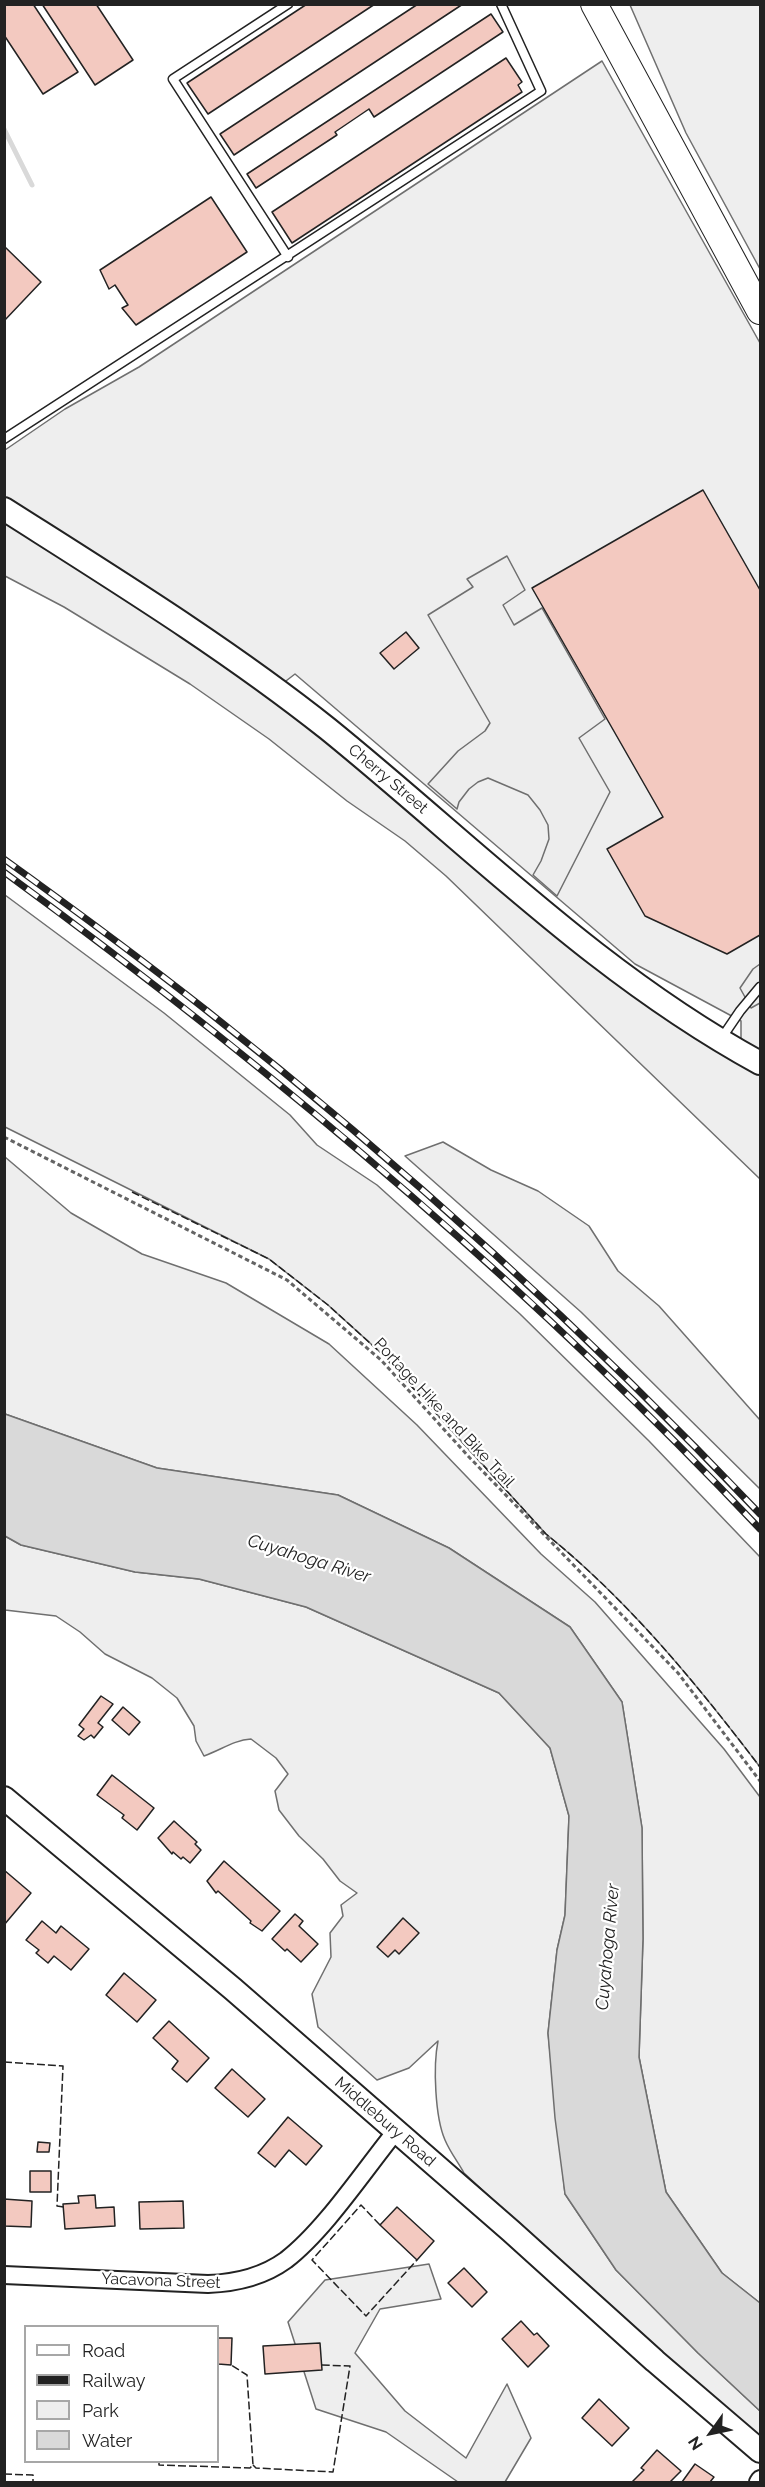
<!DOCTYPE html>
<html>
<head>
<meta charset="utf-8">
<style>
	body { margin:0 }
	#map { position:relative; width:765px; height:2487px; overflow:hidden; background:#fff; font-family:Raleway,sans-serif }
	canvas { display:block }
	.frame { position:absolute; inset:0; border:6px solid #222; pointer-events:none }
	.legend { position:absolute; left:24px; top:2325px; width:195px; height:138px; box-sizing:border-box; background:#fff; border:2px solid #a7a7a7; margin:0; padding:8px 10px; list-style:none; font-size:18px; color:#222 }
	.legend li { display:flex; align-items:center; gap:12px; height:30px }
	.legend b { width:30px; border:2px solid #a7a7a7 }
	.north { position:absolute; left:681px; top:2403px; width:60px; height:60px; -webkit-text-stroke:4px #fff; paint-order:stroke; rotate:237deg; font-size:16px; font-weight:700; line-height:24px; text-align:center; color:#222 }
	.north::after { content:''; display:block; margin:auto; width:21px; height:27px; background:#222; clip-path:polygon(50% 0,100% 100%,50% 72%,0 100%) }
</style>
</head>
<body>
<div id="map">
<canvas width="765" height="2487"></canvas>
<div class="frame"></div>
<ul class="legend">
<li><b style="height:8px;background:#fff"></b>Road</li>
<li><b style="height:8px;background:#222"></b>Railway</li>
<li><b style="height:16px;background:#eee"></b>Park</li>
<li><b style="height:16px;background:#d9d9d9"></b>Water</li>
</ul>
<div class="north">N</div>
</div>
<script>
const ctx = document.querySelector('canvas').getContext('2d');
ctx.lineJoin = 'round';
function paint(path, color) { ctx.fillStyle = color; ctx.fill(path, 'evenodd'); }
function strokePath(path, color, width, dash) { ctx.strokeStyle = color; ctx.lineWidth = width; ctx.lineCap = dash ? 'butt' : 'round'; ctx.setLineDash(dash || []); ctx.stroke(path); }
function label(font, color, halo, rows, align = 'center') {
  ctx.font = font + ' Raleway,sans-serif'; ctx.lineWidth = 4.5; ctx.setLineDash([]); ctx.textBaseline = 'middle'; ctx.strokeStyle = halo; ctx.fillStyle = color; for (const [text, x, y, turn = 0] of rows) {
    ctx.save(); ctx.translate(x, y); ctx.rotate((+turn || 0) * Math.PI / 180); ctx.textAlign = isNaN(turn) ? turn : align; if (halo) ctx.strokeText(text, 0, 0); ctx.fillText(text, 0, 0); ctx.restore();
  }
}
const green = new Path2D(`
	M630 5H760V269L686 133Z
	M602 61 760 343V1053L741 1039V1021L635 964 295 674 282 684 118 568 5 497V450L65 409 139 367Z
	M4 517 222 659 760 1071V1179L446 876 405 841 347 801 269 739 190 684 64 607 5 576Z
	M5 895 164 1013 290 1115 317 1145 377 1185 520 1314 649 1441 760 1557V1767C696 1683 629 1601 546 1534L381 1353 328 1305 269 1259 5 1127Z
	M443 1142 491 1170 538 1191 589 1226 618 1271 659 1306 760 1420V1489L581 1312 405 1156Z
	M5 1157 71 1213 142 1254 226 1283 329 1344 417 1425 541 1554 595 1602 724 1749 760 1797V2303L722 2273 666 2192 639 2057 643 1939 642 1828 622 1702 570 1627 449 1548 338 1495 157 1468 5 1414Z
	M5 1536 21 1545 135 1572 199 1579 306 1607 499 1693 550 1748 569 1816 565 1915 557 1950 548 2033 565 2194 616 2270 698 2353 760 2411V2437L697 2388 464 2173C458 2162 450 2152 445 2140 435 2117 433 2066 438 2041L409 2068 377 2080 318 2027 312 1994 331 1957 330 1933 343 1916 341 1905 357 1893 340 1881 323 1859 299 1836 279 1810 275 1791 288 1774 276 1758 251 1739C234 1740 221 1750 204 1756L196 1741 194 1726 177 1698 152 1678 105 1654 80 1632 56 1616 5 1610Z
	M429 2264 441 2299 380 2309 355 2353 405 2411 466 2458 507 2384 531 2438 505 2482H458L386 2432 316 2409 288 2322 325 2280Z`);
paint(green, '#eee');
strokePath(green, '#6f6f6f', 1.5);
const parking = new Path2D(`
	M507 556 525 590 503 605 514 625 542 608 605 719 579 738 610 792 557 896 533 875 541 861 549 839 548 825 540 810 528 795 488 778 478 782 469 789 459 802 457 809 428 784 458 751 485 731 490 723 428 615 473 587 467 579Z
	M760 964V1003L751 1008 740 988 753 969Z`);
paint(parking, '#ededed');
strokePath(parking, '#6f6f6f', 1.5);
const water = new Path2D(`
	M5 1414 157 1468 338 1495 449 1548 570 1627 622 1702 642 1828 643 1939 639 2057 666 2192 722 2273 760 2303V2411L698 2353 616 2270 565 2194 555 2118 548 2033 557 1950 565 1915 569 1816 550 1748 499 1693 306 1607 199 1579 135 1572 21 1545 5 1536Z`);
paint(water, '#d9d9d9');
strokePath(water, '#6f6f6f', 1.5);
strokePath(new Path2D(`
	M4 129 32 185`), '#d9d9d9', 5);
const building = new Path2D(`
	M4 4H33L78 72 43 94 4 35Z
	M42 4H96L133 60 95 85Z
	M307 4H375L208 114 187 83Z
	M418 4H463L234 155 220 134Z
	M491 14 503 32 374 117 369 109 335 132 337 135 256 188 247 174Z
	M506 58 522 82 518 85 522 92 292 243 272 212Z
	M211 197 247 252 136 325 122 308 128 305 115 285 109 289 100 270Z
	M5 247 41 282 4 321V248Z
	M703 490 760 590V935L727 954 645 916 607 849 663 817 532 588Z
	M406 632 419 648 394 669 380 653Z
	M101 1696 113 1704 98 1723 103 1727 94 1738 91 1735 84 1740 78 1736 84 1729 79 1725Z
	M123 1707 140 1722 129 1735 112 1720Z
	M112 1775 154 1808 137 1830 122 1818 124 1815 97 1795Z
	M174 1821 197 1842 195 1844 201 1850 190 1863 183 1857 181 1859 173 1852 172 1854 158 1838Z
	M224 1861 280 1911 262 1931 250 1923 251 1921 218 1891 216 1893 207 1881Z
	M4 1870 31 1893 4 1925Z
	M295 1914 303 1921 299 1926 318 1944 301 1962 287 1949 285 1951 272 1939Z
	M403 1918 419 1933 399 1954 395 1950 388 1957 377 1947Z
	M42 1921 56 1933 61 1926 89 1949 71 1970 54 1956 48 1963 36 1953 39 1950 26 1940Z
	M124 1973 156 2000 137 2022 106 1995Z
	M169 2021 209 2058 187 2082 172 2069 178 2061 153 2038Z
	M232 2069 265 2099 248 2117 215 2088Z
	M288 2117 322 2146 306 2165 289 2150 275 2167 258 2153Z
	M38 2142 50 2143 49 2152H37Z
	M30 2171H51V2192H30Z
	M95 2195 96 2208 114 2207 115 2226 65 2229 63 2204 79 2203 78 2196Z
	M4 2199 32 2201 31 2227 4 2226Z
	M183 2201 184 2228 140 2229 139 2202Z
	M397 2207 434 2241 417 2260 380 2225Z
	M464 2268 487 2292 472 2307 448 2283Z
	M521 2321 534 2335 537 2333 549 2346 528 2367 502 2339Z
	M218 2338H232L231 2365 218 2364Z
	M320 2343 322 2370 265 2374 263 2346Z
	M599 2399 629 2428 612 2446 582 2418Z
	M657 2450 681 2471 670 2482H632L644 2470 641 2468Z
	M695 2464 714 2477 710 2482H682Z`);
paint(building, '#f3c9c0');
strokePath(building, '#222', 1.5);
const lane = new Path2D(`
	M288 4 173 79 288 257
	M4 439 541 91 501 4
	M721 1039 740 1011 760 987`);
const street = new Path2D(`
	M4 2275 208 2284C236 2283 264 2276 286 2260 325 2230 365 2169 396 2131
	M758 2482 760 2479`);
const secondary = new Path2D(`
	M4 509C114 579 226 648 328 729 471 845 597 974 760 1063
	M4 1798 233 1989 511 2231 655 2361 760 2451`);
const primary = new Path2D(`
	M594 4 760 311`);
strokePath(lane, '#222', 11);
strokePath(street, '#222', 20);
strokePath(secondary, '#222', 26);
strokePath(primary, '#222', 28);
strokePath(new Path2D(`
	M4 1137 287 1280 381 1360 469 1457 678 1673 760 1781`), '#646464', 3, [4.5, 3]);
strokePath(lane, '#fff', 8);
strokePath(street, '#fff', 16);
strokePath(secondary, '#fff', 22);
strokePath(primary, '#fff', 26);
const rail = new Path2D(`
	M4 859C72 908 140 958 206 1010 403 1165 588 1333 760 1514
	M4 872C275 1070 530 1286 760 1529`);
strokePath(rail, '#222', 7);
strokePath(rail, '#fff', 4.5, [14]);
strokePath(new Path2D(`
	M132 1192 269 1259 328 1305 381 1353 546 1534C629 1601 696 1683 760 1767
	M4 2062 63 2066 57 2206 64 2207
	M380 2225 361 2205 312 2260 366 2316 417 2260
	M132 2462H159
	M159 2462V2465L250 2468 253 2465 247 2375 231 2365
	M253 2465 256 2468 333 2472 350 2366 321 2365
	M4 2474 33 2475V2482`), '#222', 1.5, [8, 3]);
label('16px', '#222', '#fff', [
	["Cherry Street",388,779,40],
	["Portage Hike and Bike Trail",444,1413,47],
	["Middlebury Road",385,2122,41],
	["Yacavona Street",161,2281,2]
]);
label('italic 18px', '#222', '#fff', [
	["Cuyahoga River",309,1559,17],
	["Cuyahoga River",608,1947,-85]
]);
</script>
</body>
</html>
